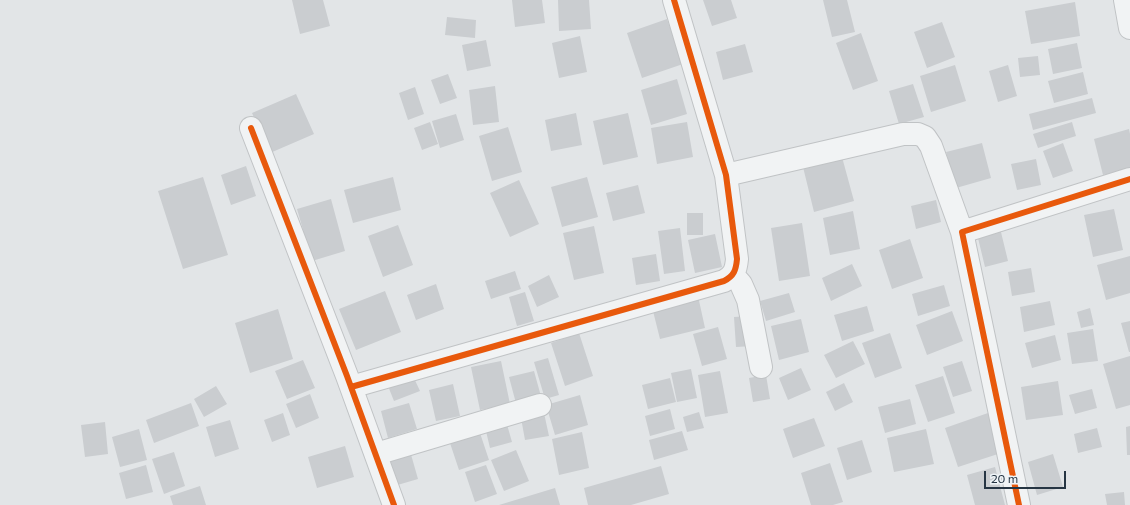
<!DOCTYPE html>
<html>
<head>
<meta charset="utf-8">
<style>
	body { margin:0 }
	#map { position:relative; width:1130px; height:505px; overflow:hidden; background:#e2e5e7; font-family:Commissioner,sans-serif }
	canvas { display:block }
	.scale { position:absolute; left:984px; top:471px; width:82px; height:18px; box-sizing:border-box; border:2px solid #263543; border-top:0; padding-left:5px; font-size:12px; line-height:14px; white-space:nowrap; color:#263543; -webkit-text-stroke:3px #eff4f7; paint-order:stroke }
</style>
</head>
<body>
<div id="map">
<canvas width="1130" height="505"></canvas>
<div class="scale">20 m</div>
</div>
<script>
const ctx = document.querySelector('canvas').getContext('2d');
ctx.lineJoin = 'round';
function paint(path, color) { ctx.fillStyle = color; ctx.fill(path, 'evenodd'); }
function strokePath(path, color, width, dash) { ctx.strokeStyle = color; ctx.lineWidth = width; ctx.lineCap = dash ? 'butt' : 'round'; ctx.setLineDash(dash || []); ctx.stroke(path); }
paint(new Path2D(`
	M292 0H323L330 26 300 34Z
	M512 0H542L545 23 515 27Z
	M558 0H589L591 29 559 31Z
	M703 0H731L737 18 712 26Z
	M823 0H847L855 32 832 37Z
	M1075 2 1080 36 1031 44 1025 11Z
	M447 17 476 20 475 38 445 35Z
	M667 19 683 64 642 78 627 33Z
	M942 22 955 57 927 68 914 32Z
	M861 33 878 81 853 90 836 43Z
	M580 36 587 72 559 78 552 43Z
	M486 40 491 66 467 71 462 45Z
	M1077 43 1082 68 1053 74 1048 49Z
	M745 44 753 72 723 80 716 52Z
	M1038 56 1040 75 1020 77 1018 58Z
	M955 65 966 101 931 112 920 76Z
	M1008 65 1017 96 998 102 989 71Z
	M1083 72 1088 94 1054 103 1048 81Z
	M448 74 457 98 440 104 431 80Z
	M677 79 687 114 651 125 641 90Z
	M913 84 924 117 899 124 889 91Z
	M495 86 499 122 473 125 469 90Z
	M415 87 424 114 408 120 399 93Z
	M296 94 314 134 270 153 252 113Z
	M1092 98 1096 113 1033 130 1029 114Z
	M576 113 582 145 551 151 545 120Z
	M628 113 638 157 603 165 593 121Z
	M456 114 464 140 440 148 432 121Z
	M430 122 438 144 422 150 414 128Z
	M687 122 693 157 657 164 651 128Z
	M1072 122 1076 136 1038 148 1033 134Z
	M508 127 522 172 492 181 479 136Z
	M1129 129 1130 134V168L1103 175 1094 139Z
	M982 143 991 178 956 188 946 152Z
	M1063 143 1073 171 1053 178 1043 151Z
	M842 157 854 201 814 212 803 167Z
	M1036 159 1041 185 1017 190 1011 164Z
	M246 166 256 196 231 205 221 175Z
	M203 177 228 255 183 269 158 191Z
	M393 177 401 210 353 223 344 190Z
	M587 177 598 217 562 227 551 187Z
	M519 180 539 224 510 237 490 193Z
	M638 185 645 213 613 221 606 193Z
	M331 199 345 251 312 261 297 209Z
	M936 200 941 222 916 229 911 206Z
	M1114 209 1123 250 1093 257 1084 215Z
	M853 211 860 249 830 255 823 218Z
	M687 213H703V235H687Z
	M802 223 810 276 779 281 771 228Z
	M398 225 413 265 383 277 368 236Z
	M594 226 604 273 574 280 563 233Z
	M680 228 685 271 664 274 658 231Z
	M1000 228 1008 261 985 267 977 234Z
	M715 234 722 267 695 273 688 240Z
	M910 239 923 278 892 289 879 250Z
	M656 254 660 281 636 285 632 258Z
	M1130 256V293L1106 300 1097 265Z
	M852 264 862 286 831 301 822 278Z
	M1031 268 1035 292 1012 296 1008 272Z
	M515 271 521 289 491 299 485 281Z
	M549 275 559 297 537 307 528 286Z
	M436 284 444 309 416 320 407 295Z
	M944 285 950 306 918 316 912 294Z
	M385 291 401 332 356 350 339 309Z
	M525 292 534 321 517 326 509 297Z
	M789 293 795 312 766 321 760 301Z
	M698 296 705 328 660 339 652 307Z
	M1050 301 1055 325 1024 332 1020 307Z
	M867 306 874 331 842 341 834 315Z
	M1090 308 1094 325 1081 328 1077 312Z
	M278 309 293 359 250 373 235 323Z
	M952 311 963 341 927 355 916 325Z
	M750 316 753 346 736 347 734 317Z
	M801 319 809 352 779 360 771 326Z
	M1130 321V352H1129L1121 323Z
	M718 327 727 359 702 366 693 334Z
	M1093 329 1098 361 1072 364 1067 333Z
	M579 333 593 376 565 386 551 343Z
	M890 333 902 368 875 378 862 343Z
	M1055 335 1061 360 1032 368 1025 343Z
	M853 341 865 364 836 378 824 355Z
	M1130 356V405L1116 409 1103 364Z
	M548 358 559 395 545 399 534 362Z
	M303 360 315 388 287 399 275 371Z
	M501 361 510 404 480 410 471 367Z
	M962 361 972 391 953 397 943 367Z
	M801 368 811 390 788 400 779 378Z
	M691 369 697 398 677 402 671 373Z
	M534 371 542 400 517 407 509 377Z
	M720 371 728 413 705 417 698 375Z
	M766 375 770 399 753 402 749 378Z
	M413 376 420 391 394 401 388 386Z
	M943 376 955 413 928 422 915 385Z
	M670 378 676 402 648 409 642 385Z
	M1058 381 1063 415 1026 420 1021 387Z
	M844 383 853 402 835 411 826 392Z
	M453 384 460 416 436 421 429 390Z
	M216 386 227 404 204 417 194 399Z
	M1092 389 1097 408 1075 414 1069 395Z
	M310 394 319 418 296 428 286 404Z
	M580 395 588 425 555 435 546 405Z
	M910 399 916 424 885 433 878 407Z
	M191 403 199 426 154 443 146 420Z
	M409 403 417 429 388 438 381 411Z
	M670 409 675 429 650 436 645 416Z
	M699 412 704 428 687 432 683 417Z
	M283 413 290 435 272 442 264 420Z
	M544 413 549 436 525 440 521 418Z
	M988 413 1001 453 958 467 945 428Z
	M814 418 825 446 793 458 783 429Z
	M230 420 239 449 215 457 206 427Z
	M506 421 512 442 490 448 485 427Z
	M105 422 108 454 85 457 81 425Z
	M1130 426V455H1127L1126 427Z
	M1097 428 1102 447 1078 453 1074 434Z
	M139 429 147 460 120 467 112 437Z
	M926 429 934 464 894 472 887 438Z
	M682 431 688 450 654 460 649 440Z
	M582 432 589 468 559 475 552 439Z
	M480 433 489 460 459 470 450 443Z
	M862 440 872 472 847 480 837 448Z
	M345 446 354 477 317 488 308 457Z
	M516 450 529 481 504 491 491 460Z
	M410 451 418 479 394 486 386 457Z
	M174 452 185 486 164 494 152 459Z
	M1053 454 1063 487 1037 495 1028 462Z
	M830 463 843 502 833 505H811L801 473Z
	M146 465 153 492 126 499 119 473Z
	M486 465 497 494 475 502 465 472Z
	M661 466 669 494 631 505H588L584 488Z
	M995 467 1005 505H975L967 475Z
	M200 486 206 505H173L170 496Z
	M555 488 560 505H499Z
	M1124 492 1125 505H1107L1105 494Z`), '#cacdd0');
const minor = new Path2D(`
	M1125 0 1130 28
	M251 128 347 376 394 505
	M726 175 903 134H918L925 137 931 146 962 232
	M733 275 741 284 748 300 761 367
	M351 387 724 281C734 276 736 270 737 259L726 175 674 0
	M376 454 540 405
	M1019 505 962 232 1130 179`);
strokePath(minor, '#c0c3c5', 24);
strokePath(minor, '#f1f3f4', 22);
strokePath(new Path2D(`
	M251 128 347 376 394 505
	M351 387 724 281C734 276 736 270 737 259L726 175 674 0
	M1019 505 962 232 1130 179`), '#e8590c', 6);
</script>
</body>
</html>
